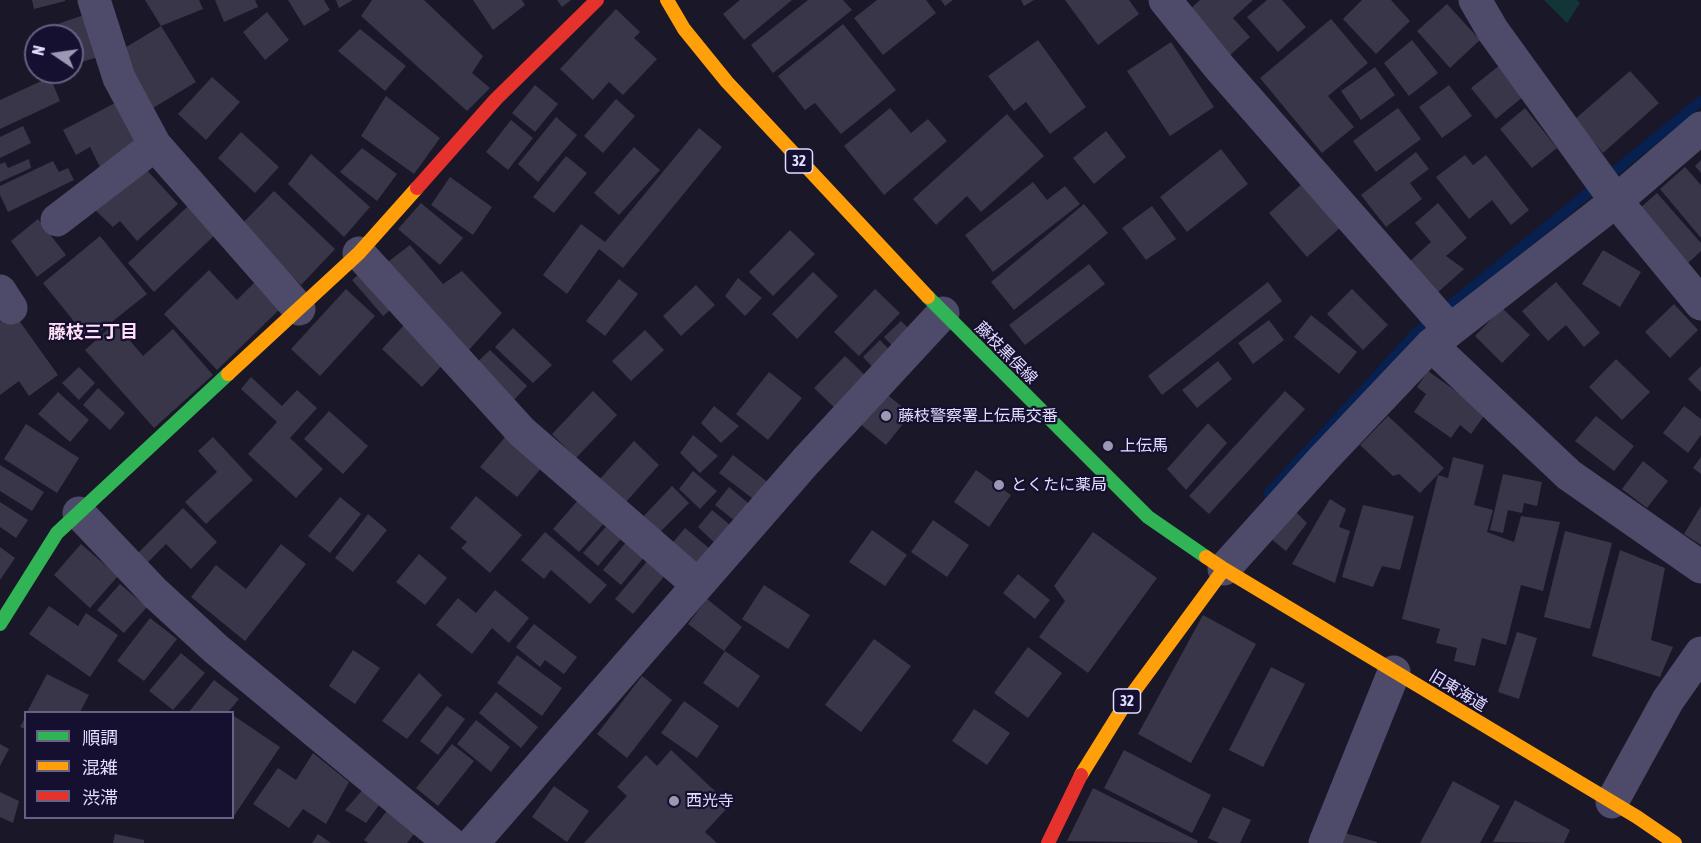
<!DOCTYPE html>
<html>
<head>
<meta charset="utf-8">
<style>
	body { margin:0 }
	#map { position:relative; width:1701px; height:843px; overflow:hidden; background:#1a1728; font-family:"Asap Condensed","Noto Sans JP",sans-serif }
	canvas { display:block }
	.legend { position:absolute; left:24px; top:711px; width:210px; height:108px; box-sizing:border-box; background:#150f30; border:2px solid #676283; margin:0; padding:8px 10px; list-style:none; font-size:18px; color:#e2deff }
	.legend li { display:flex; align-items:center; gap:12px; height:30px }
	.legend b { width:30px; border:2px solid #676283 }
	.north { position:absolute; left:24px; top:24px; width:60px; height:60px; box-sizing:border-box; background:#150f30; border:2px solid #676283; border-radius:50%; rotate:283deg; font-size:16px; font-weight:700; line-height:24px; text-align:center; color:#e2deff }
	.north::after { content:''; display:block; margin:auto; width:21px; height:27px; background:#9c98b4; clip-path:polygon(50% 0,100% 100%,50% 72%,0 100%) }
</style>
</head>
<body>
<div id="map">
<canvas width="1701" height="843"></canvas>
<ul class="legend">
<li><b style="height:8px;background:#30b455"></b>順調</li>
<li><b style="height:8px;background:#ff9f0a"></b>混雑</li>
<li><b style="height:8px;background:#e5322d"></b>渋滞</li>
</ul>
<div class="north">N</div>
</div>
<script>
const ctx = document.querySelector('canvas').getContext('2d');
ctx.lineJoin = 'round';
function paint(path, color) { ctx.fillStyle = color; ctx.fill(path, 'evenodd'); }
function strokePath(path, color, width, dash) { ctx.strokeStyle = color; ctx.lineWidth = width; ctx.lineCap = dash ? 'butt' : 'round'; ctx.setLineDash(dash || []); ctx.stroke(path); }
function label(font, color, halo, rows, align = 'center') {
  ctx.font = font + ' "Asap Condensed","Noto Sans JP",sans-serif'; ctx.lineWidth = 4.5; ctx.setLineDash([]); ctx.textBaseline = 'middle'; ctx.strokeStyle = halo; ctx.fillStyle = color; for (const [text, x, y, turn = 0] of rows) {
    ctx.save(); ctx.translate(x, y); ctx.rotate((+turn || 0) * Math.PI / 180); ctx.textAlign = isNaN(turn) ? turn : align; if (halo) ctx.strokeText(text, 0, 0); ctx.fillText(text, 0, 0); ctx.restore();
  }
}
paint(new Path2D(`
	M1544 0H1577L1580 3 1567 23Z`), '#123638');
strokePath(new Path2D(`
	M1268 494 1415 334 1701 101`), '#07204f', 10);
paint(new Path2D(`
	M32 0H65V1L34 9Z
	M145 0H199L203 9 161 26Z
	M215 0H255L258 7 224 22Z
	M288 0H324L330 10 304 26Z
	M336 0H353L339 8Z
	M372 0H424L483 56 472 73 490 88 467 111 361 16Z
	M473 0H522L525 5 493 30Z
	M557 0H571L562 7Z
	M740 0H792L744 40 723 14Z
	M808 0H843L852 10 773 73 751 45Z
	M877 0H926L936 13 883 55 854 18Z
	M941 0H953L945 6Z
	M1021 0H1034L1024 6Z
	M1065 0H1129L1139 14 1098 45Z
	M1200 0H1253L1233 18 1250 37 1228 57 1187 12Z
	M1267 0H1282L1306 27 1278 52 1247 17Z
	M1362 0H1391L1410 21 1376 54 1343 19Z
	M1447 4 1480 40 1450 68 1417 31Z
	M616 9 640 32 634 38 657 59 623 95 609 82 593 100 560 69Z
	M267 12 289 40 265 60 243 32Z
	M84 15 98 57 72 65V36H42L40 30Z
	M1331 19 1368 63 1328 96 1354 127 1322 153 1260 78Z
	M843 24 896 90 841 134 815 103 805 110 778 76Z
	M161 26 196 82 153 108 118 52Z
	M360 29 406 66 385 91 338 51Z
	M1038 40 1086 107 1050 134 1026 102 1014 111 988 76Z
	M1412 40 1438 73 1409 96 1384 63Z
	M1171 42 1214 107 1170 136 1127 71Z
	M1500 65 1524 96 1496 119 1471 88Z
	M1375 67 1395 95 1361 120 1341 91Z
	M1630 71 1659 103 1603 153 1574 120Z
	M50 77 60 101 0 129V100Z
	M212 77 240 102 206 140 178 114Z
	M535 85 558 104 535 132 512 113Z
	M1449 85 1472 116 1442 138 1419 107Z
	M386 96 440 138 414 174 361 136Z
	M616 99 635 116 603 153 584 136Z
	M117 102 140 146 100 167 90 147 76 155 63 130Z
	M890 108 911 133 928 119 947 141 884 195 844 146Z
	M1398 108 1421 139 1376 172 1353 141Z
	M1525 108 1557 148 1532 168 1500 129Z
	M1007 114 1044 156 981 212 967 196 936 225 913 199Z
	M556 117 577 135 538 182 518 164Z
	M511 120 533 138 508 170 486 152Z
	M23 126 31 143 0 158V137Z
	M699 128 722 147 623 268 599 249 567 294 543 275 581 224 605 242Z
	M1106 131 1126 157 1094 184 1073 158Z
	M241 132 279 167 255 193 218 158Z
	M634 147 660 170 619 215 594 193Z
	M362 148 397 174 377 201 340 172Z
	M1221 149 1248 184 1187 232 1160 197Z
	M1416 152 1429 169 1410 183 1422 199 1386 227 1361 195Z
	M311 154 370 207 344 237 288 184Z
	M1465 155 1473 165 1486 155 1529 210 1511 225 1492 200 1469 219 1436 177Z
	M566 156 587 173 554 213 533 197Z
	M29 159 31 168 0 182V164L5 162 8 168Z
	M1701 160V173L1695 166Z
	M53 161 59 172 68 168 74 180 8 212 0 195V186Z
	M144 167 178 204 137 241 120 221 113 227 95 210Z
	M1685 167 1701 185V238L1660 189Z
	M450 177 492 207 473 235 431 205Z
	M1033 182 1047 200 1065 186 1080 204 993 272 965 235Z
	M1303 183 1341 227 1307 257 1269 213Z
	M274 191 335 249 301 285 240 226Z
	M1657 193 1701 243V251L1688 263 1640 208Z
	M421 203 463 238 440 265 398 229Z
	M1438 203 1467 238 1446 256 1464 269 1436 294 1409 262 1431 242 1415 223Z
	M1084 204 1108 233 1014 310 991 282Z
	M188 206 215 235 154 292 128 263Z
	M1152 206 1176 239 1146 260 1122 228Z
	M38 219 66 255 37 277 11 241Z
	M790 230 815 254 773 296 749 272Z
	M100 236 147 294 89 340 43 283Z
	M410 245 443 284 462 271 502 313 468 351 385 264Z
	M1603 250 1641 272 1620 307 1582 284Z
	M1089 264 1105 284 1025 345 1009 325Z
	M365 269 396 305 383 316 352 280Z
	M209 270 237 300 256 281 282 307 217 370 164 314Z
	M813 272 838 296 797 339 772 314Z
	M738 278 762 298 745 316 725 296Z
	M619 279 638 294 605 336 586 321Z
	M1268 282 1282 301 1162 395 1148 376Z
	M1556 282 1600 333 1584 347 1566 325 1548 341 1522 311Z
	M696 285 715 305 681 336 663 316Z
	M346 289 375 316 320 376 291 349Z
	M875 289 900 313 859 356 834 332Z
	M1352 289 1388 325 1363 350 1327 314Z
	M1674 304 1698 330 1670 358 1645 332Z
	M1502 308 1530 335 1502 363 1475 336Z
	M13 312 58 375 29 396 19 381 0 395V322Z
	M1311 315 1357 352 1339 374 1294 337Z
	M1269 320 1284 340 1253 364 1238 343Z
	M901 321 918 338 901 355 884 337Z
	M115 323 143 356 173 329 213 375 154 428 85 350Z
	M405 324 445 362 422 387 382 349Z
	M513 328 552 365 533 383 495 347Z
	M645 330 664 350 631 381 612 361Z
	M880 340 897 358 880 375 863 357Z
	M490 350 527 386 511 403 473 366Z
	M845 356 868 378 838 411 814 388Z
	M1616 359 1650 392 1622 420 1589 387Z
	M1218 361 1232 379 1197 408 1182 390Z
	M1701 366V392L1688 379Z
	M79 367 95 383 79 400 62 383Z
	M1428 371 1486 413 1471 434 1460 425 1451 438 1414 412 1426 394 1417 387Z
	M769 372 802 398 768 440 736 414Z
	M251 377 282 406 297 390 317 408 290 438 323 469 296 498 248 454 277 422 241 389Z
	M98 388 125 413 110 430 83 405Z
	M593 391 617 415 576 458 552 434Z
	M1285 391 1305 409 1209 514 1189 496Z
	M58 392 89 420 70 442 38 414Z
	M884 392 911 414 886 445 859 423Z
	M714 406 739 426 721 443 701 423Z
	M1684 406 1701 419V435L1688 453 1663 433Z
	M329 411 368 446 343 474 304 439Z
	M1388 416 1444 468 1420 493 1399 474 1393 476 1360 445Z
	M1596 416 1634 446 1614 471 1575 441Z
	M1208 423 1227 443 1186 490 1167 469Z
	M26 424 79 458 57 493 4 459Z
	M693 435 718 456 700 473 680 453Z
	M213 437 253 480 206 524 185 502 217 472 198 451Z
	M505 437 542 467 517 497 480 467Z
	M634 441 659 465 625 503 599 480Z
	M733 455 770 484 756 501 719 473Z
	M1453 457 1484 465 1474 505 1493 510 1487 532 1514 542 1521 516 1560 522 1543 591 1521 585 1506 645 1482 638 1475 666 1454 661 1457 648 1436 643 1440 629 1402 619 1438 475 1448 478Z
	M1701 457V474L1693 468Z
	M1643 461 1668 481 1647 508 1622 489Z
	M0 465 44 492 32 511 0 491Z
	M976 470 1011 495 989 527 954 502Z
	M693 471 717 491 700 509 679 489Z
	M1503 474 1542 482 1537 506 1524 503 1522 513 1508 510 1503 533 1490 530Z
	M672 486 689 503 659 533 643 517Z
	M729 487 754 508 740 525 715 505Z
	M476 496 522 535 490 573 461 548 467 542 450 528Z
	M340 497 361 514 330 553 308 536Z
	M579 499 605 522 579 552 553 529Z
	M1330 499 1346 509 1339 527 1350 531 1335 583 1292 564Z
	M0 502 28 520 16 538 0 527Z
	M1363 505 1414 516 1400 570 1382 566 1373 587 1342 577Z
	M1701 506V545L1684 534Z
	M183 508 217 542 191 569 166 544 148 562 138 553Z
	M1293 509 1307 523 1286 551 1270 538Z
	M712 510 736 530 719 547 698 527Z
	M368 514 387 530 353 572 335 558Z
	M933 520 969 545 947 577 911 552Z
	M610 522 625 534 598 566 583 553Z
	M685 528 715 553 699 573 669 547Z
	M872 530 907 555 885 586 849 562Z
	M1565 531 1612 543 1590 629 1544 617Z
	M545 532 607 585 590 604 551 570 544 579 521 560Z
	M1093 532 1157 578 1088 673 1039 637 1065 601 1054 586Z
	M627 541 645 556 621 585 603 570Z
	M81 544 118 576 90 608 54 575Z
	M281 544 306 564 245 641 191 597 216 565 246 589Z
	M0 547 15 558 0 580Z
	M1620 550 1665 568 1651 640 1673 647 1660 677 1592 656Z
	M419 554 447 578 425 605 396 582Z
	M649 559 666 574 633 614 615 599Z
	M1018 574 1050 600 1035 619 1003 593Z
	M120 584 147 607 124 633 97 610Z
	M764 585 810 615 788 649 742 619Z
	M495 590 529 618 509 643 492 628 472 654 436 625 458 598 476 613Z
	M707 599 742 627 724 651 688 624Z
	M49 606 78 626 86 613 118 635 90 677 29 634Z
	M1203 615 1256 644 1191 763 1138 734Z
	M150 618 177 639 144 681 117 661Z
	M534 624 577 657 564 674 545 660 540 667 516 647Z
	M1517 632 1537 638 1519 699 1498 692Z
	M874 639 911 666 861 732 825 705Z
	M1028 647 1062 673 1028 718 994 693Z
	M353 650 380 668 355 704 329 686Z
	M725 651 760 676 738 708 703 683Z
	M181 653 205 673 173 710 149 691Z
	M517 655 562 688 542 716 497 683Z
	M1271 667 1305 684 1263 767 1229 750Z
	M419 673 442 695 407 739 382 721Z
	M47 674 89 695 80 712H27Z
	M642 676 672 700 627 758 597 734Z
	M214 680 239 699 228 712H189Z
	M496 692 538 727 521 748 479 713Z
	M684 701 719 726 697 758 661 733Z
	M447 706 465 719 438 755 420 741Z
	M974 709 1010 733 987 765 952 741Z
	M26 716V729L20 727Z
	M234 716 280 747 232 819V719Z
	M476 720 510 747 491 772 457 744Z
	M0 744 9 749 0 766Z
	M452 744 474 761 438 806 416 788Z
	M671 750 730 805 705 832 717 843H584L627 796 617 787 646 755 657 766Z
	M1124 750 1211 795 1192 833 1104 788Z
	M313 753 349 782 326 824 303 809 289 828 253 804 278 768 296 780Z
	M1453 781 1500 806 1480 843H1420Z
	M366 786 382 801 366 823 345 810Z
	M554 786 589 811 567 842 532 817Z
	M1093 788 1198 841 1197 843 1067 841Z
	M0 792 19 801 13 823 0 817Z
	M1515 800 1570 830 1564 843 1493 842Z
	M390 807 418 829 407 843H368L364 840Z
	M1223 807 1251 820 1240 843H1219L1208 838Z
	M1334 830 1377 842V843H1330Z
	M115 834 144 840V843H113Z
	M318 834 331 843H312Z`), '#393649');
strokePath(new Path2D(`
	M94 0 119 78 155 145 299 309
	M1165 0 1220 68 1450 330
	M1475 0 1493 31 1616 201 1701 304
	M57 220 155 145
	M359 253 522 432 698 585
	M0 291 11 308
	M1431 345 1569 475 1701 567
	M79 513 155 593 216 649 450 843
	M1224 569 1324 458 1431 345 1616 201 1701 128
	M1612 802 1668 700 1701 653
	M473 843 806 461 943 313
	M1325 843 1394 672`), '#4d4b69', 33);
strokePath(new Path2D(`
	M928 297 1148 517 1206 557
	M0 624 57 533 228 374`), '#30b455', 14);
strokePath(new Path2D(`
	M667 0 684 29 727 82 928 297
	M228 374 359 253 417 188
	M1224 569 1637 817 1675 843
	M1081 775 1127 701 1224 569 1206 557`), '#ff9f0a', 14);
strokePath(new Path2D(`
	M417 188 496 99 597 0
	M1048 843 1081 775`), '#e5322d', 14);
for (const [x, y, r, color] of [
	[886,416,6,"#9c98b4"],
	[1108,446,6,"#9c98b4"],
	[999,485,6,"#9c98b4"],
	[674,801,6,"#9c98b4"]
]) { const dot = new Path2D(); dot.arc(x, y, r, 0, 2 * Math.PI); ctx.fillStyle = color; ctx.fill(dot); strokePath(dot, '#150f30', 2); }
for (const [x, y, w] of [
	[799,161,27],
	[1127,701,27]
]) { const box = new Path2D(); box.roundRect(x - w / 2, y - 12, w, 24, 4.5); ctx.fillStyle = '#150f30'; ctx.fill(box); strokePath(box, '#e2deff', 1.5); }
label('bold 15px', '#e2deff', null, [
	["32",799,161],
	["32",1127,701]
]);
label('16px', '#e2deff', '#150f30', [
	["藤枝黒俣線",1006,353,45],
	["旧東海道",1458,691,31]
]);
label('16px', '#e2deff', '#150f30', [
	["藤枝警察署上伝馬交番",898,416],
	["上伝馬",1120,446],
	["とくたに薬局",1011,485],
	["西光寺",686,801]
], 'left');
label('bold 18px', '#ffe0f4', '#150f30', [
	["藤枝三丁目",93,332]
]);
</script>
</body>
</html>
